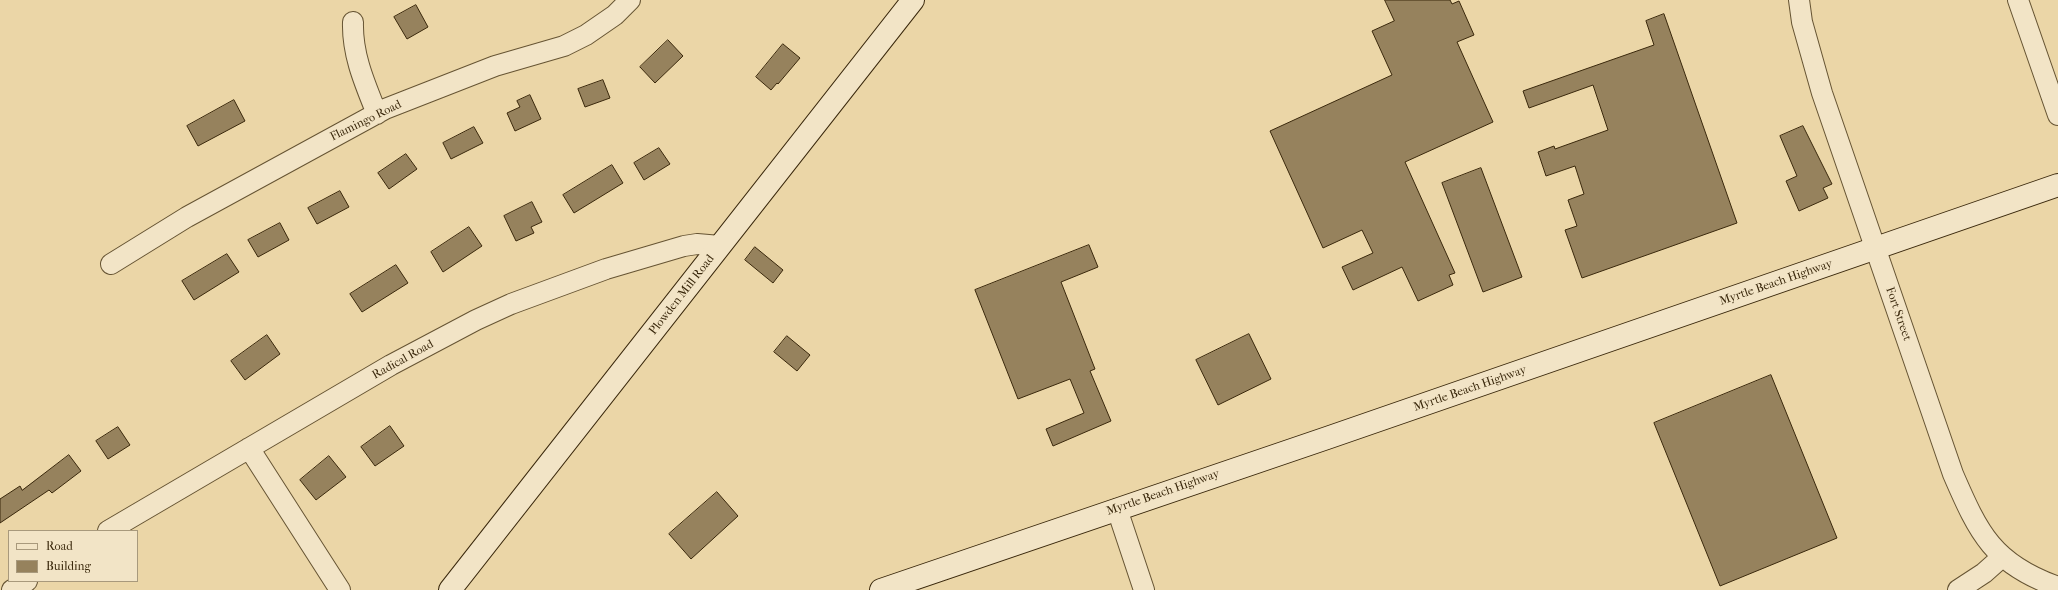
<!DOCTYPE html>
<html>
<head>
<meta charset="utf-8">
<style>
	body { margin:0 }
	#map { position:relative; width:2058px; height:590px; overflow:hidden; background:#ebd6a7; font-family:"IM FELL French Canon",serif }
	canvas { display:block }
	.legend { position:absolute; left:8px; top:530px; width:130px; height:52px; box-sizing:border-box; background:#f2e4c6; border:1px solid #a8997c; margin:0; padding:5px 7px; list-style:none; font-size:12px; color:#3a280c }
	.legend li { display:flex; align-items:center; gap:8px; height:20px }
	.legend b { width:20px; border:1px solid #a8997c }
</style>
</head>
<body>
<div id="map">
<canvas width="2058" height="590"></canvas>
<ul class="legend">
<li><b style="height:5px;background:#f2e4c6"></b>Road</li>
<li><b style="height:11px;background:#96825d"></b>Building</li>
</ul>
</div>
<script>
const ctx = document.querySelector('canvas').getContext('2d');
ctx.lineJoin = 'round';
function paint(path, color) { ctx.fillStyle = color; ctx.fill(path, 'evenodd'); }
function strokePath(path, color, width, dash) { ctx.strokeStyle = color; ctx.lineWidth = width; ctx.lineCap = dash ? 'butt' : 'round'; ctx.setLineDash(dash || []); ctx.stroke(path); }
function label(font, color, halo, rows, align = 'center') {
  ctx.font = font + ' "IM FELL French Canon",serif'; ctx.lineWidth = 3.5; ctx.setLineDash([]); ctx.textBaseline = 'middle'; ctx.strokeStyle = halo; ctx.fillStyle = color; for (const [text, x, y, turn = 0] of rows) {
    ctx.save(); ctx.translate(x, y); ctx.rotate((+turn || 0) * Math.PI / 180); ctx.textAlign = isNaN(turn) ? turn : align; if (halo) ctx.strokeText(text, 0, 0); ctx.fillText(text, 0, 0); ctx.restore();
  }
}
const building = new Path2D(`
	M1385 0H1450L1452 4 1459 1 1474 35 1457 42 1493 122 1405 162 1455 273 1449 275 1453 285 1418 301 1402 267 1353 290 1342 267 1373 253 1362 230 1323 248 1270 131 1392 75 1372 31 1394 21Z
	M416 5 428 27 407 39 394 17Z
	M1664 14 1737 223 1582 278 1565 230 1577 226 1568 200 1584 194 1575 166 1546 176 1538 152 1554 146 1555 149 1608 130 1593 85 1529 108 1523 91 1654 45 1646 21Z
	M668 40 683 56 655 83 640 67Z
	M783 44 800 58 778 84 777 83 771 90 756 77Z
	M603 80 610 98 585 107 578 89Z
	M530 95 541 119 515 131 507 113 520 107 517 101Z
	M234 100 245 121 198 146 187 126Z
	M1803 126 1832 184 1823 188 1828 198 1799 211 1786 181 1797 176 1780 136Z
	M474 127 483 143 451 159 443 143Z
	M659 148 670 164 644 180 634 163Z
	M406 154 417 169 389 189 378 173Z
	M612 165 623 183 574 213 563 195Z
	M1481 168 1522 277 1483 292 1442 183Z
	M340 191 349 207 317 224 308 208Z
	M532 202 542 222 531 227 534 233 516 241 504 216Z
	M280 223 289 240 258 257 248 240Z
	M469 227 482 246 443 272 431 252Z
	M1089 245 1098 267 1061 282 1095 369 1090 371 1111 421 1053 446 1046 429 1084 413 1070 379 1018 399 975 290Z
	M755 247 783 270 773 283 745 260Z
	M227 254 239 272 194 300 182 281Z
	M396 265 408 283 362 312 350 294Z
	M1249 334 1271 379 1218 405 1196 360Z
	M267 335 280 354 245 380 231 361Z
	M787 336 810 355 797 371 774 352Z
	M1771 375 1837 538 1720 586 1654 423Z
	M390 426 404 446 375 466 361 447Z
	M118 427 130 445 108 459 96 441Z
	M69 455 81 471 52 493 49 490 0 523V499L20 486 22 490Z
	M329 456 346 477 316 500 300 480Z
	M717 492 738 516 691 559 669 534Z`);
paint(building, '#96825d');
strokePath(building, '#3a280c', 1);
const street = new Path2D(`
	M1799 0 1802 22 1822 93 1953 474C1979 534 1993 564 2058 587
	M2018 0 2058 115
	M353 22C352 55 365 84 377 114
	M111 264 187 217 385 109 495 66 564 46 586 35 615 15 630 0
	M249 448 340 590
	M1117 509 1144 590
	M108 531 391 365 476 320 511 304 606 269 684 246 697 244 720 246
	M12 590 27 581
	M1958 590 1984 573 2002 557`);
const secondary = new Path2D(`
	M450 590 913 0
	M881 590 1327 438 2058 185`);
strokePath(street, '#665433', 22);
strokePath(secondary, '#3a280c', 24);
strokePath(street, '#f2e4c6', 20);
strokePath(secondary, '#f2e4c6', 22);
label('12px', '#3a280c', '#f2e4c6', [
	["Flamingo Road",366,121,-26],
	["Myrtle Beach Highway",1776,283,-19],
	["Plowden Mill Road",682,295,-52],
	["Fort Street",1898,314,71],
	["Radical Road",403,360,-29],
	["Myrtle Beach Highway",1470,389,-19],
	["Myrtle Beach Highway",1163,493,-19]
]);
</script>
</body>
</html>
